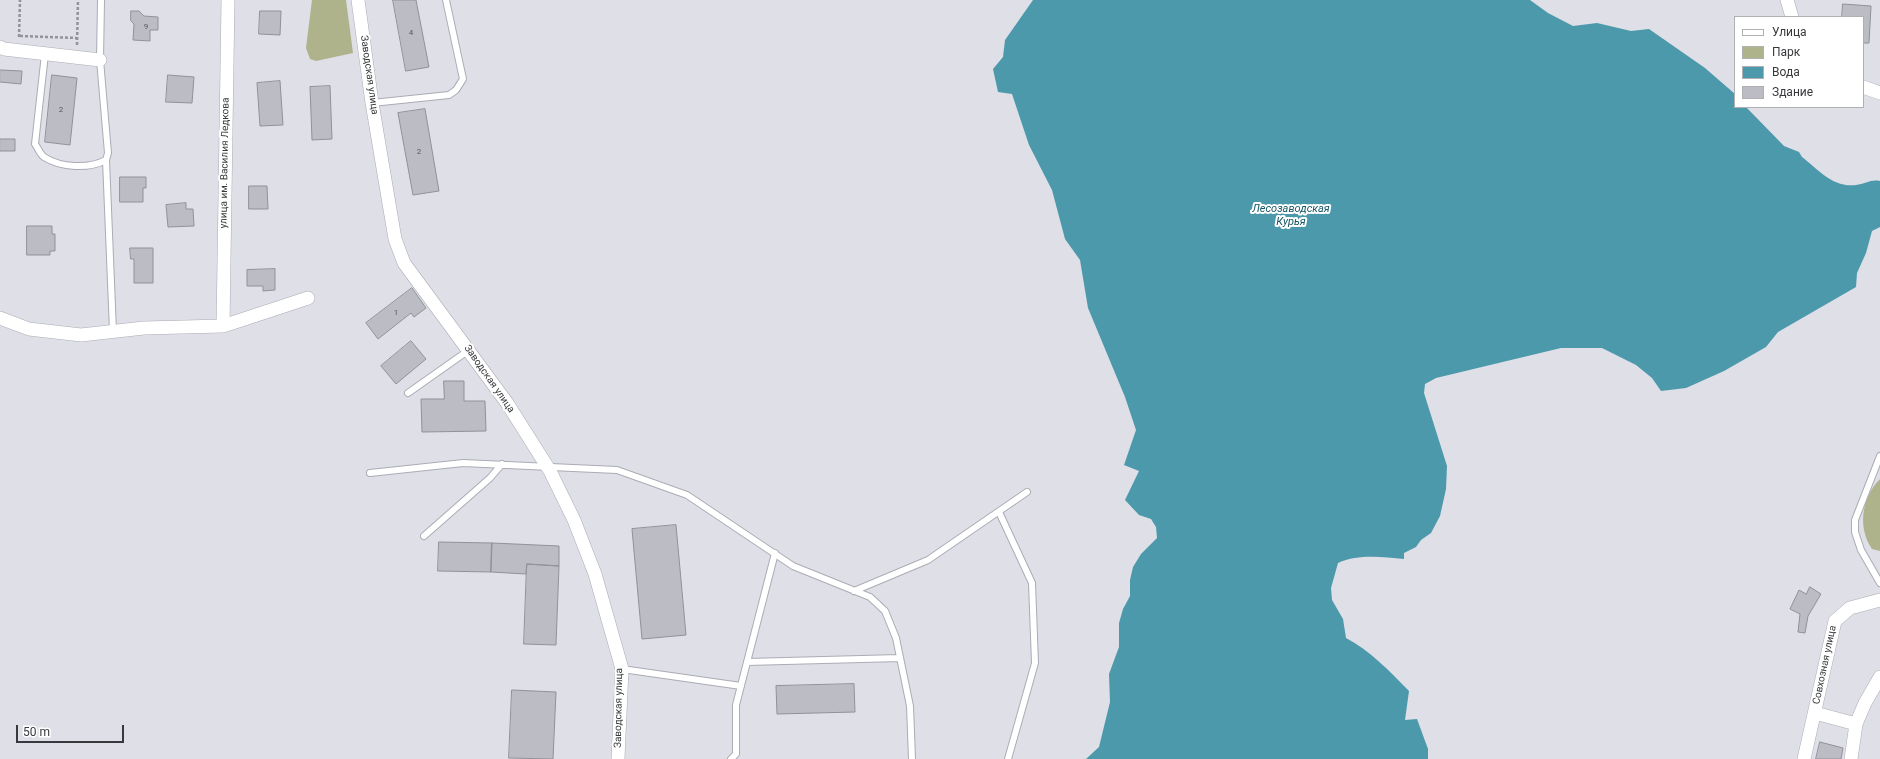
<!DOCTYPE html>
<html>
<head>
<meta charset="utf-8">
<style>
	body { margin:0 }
	#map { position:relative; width:1880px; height:759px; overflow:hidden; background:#dedfe7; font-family:Roboto,sans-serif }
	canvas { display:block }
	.legend { position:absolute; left:1734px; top:16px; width:130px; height:92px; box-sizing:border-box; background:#fff; border:1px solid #afb0b1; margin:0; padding:5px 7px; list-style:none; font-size:12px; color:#38393c }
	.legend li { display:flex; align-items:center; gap:8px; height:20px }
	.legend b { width:20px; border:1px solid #afb0b1 }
	.scale { position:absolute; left:16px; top:725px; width:108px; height:18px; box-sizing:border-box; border:2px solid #38393c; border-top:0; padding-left:5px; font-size:12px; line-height:14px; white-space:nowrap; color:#38393c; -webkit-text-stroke:3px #fff; paint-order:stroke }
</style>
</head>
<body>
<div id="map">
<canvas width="1880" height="759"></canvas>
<ul class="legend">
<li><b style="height:5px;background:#fff"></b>Улица</li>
<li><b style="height:11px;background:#aeb38b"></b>Парк</li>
<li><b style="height:11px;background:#4c99ab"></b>Вода</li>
<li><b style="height:11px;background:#bcbcc5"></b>Здание</li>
</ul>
<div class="scale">50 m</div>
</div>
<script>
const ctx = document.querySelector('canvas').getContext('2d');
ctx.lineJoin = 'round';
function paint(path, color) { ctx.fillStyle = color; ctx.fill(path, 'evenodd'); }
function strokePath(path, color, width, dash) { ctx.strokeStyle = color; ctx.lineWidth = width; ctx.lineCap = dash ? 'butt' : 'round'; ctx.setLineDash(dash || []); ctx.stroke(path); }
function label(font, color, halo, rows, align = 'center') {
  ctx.font = font + ' Roboto,sans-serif'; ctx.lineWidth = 4; ctx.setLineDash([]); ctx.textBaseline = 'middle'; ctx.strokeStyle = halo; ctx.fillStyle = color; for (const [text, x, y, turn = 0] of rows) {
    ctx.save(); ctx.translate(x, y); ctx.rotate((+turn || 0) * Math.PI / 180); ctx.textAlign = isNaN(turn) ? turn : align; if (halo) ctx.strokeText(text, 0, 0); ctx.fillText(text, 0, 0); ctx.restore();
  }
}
paint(new Path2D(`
	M312 0H346L353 53 316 61 310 59 306 48Z
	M1880 479V551L1872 549C1857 527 1862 497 1880 479Z`), '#aeb38b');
paint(new Path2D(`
	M1033 0H1530L1548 13 1573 26 1597 23 1631 31 1649 29 1705 68 1735 94V107H1746L1784 146 1799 152 1802 157C1819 170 1833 188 1856 185 1865 184 1871 179 1880 181V227L1872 231 1866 253 1857 273 1856 287 1778 332 1766 347 1724 371 1686 388 1661 391 1652 378 1636 365 1602 348H1561L1436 378 1425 384 1424 393 1447 466 1446 489 1440 516 1431 533 1421 540 1416 547 1404 553V559C1382 557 1358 554 1338 563L1331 588 1332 600 1343 619 1346 638C1371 651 1389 671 1409 691L1405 720 1417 719 1428 749V759H1086L1099 747 1110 702 1109 674 1119 647V623L1123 609 1130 596V580L1133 567 1141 554 1157 538 1156 527 1151 519 1139 515 1125 500 1139 471 1124 465 1136 430 1125 397 1088 308 1080 260 1065 239 1052 190 1029 145 1012 94 998 92 993 69 1003 57 1005 40Z`), '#4c99ab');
const building = new Path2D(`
	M393 0H416L429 67 406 71Z
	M1843 4 1871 6 1869 43H1863V17H1842Z
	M131 11H139L144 16 158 17V30H150V41L133 40 134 24 131 21Z
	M260 11H281L280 35 259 34Z
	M0 70 22 71 21 84 0 82Z
	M52 75 77 78 70 145 45 142Z
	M168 75 194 77 192 103 166 102Z
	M280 81 283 125 260 126 257 83Z
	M330 86 332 139 312 140 310 87Z
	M425 109 439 191 413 195 398 113Z
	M0 139H15V151H0Z
	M120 177H146V188H143V202H120Z
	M249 186H267L268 209H249Z
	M186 203V209H193L194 226 168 227 166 205Z
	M27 226H52V234H55V251H50V255H27Z
	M130 248H153V283H134V259H131Z
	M275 269V290L263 291V286H247V270Z
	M412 288 426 308 414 317 411 313 378 339 366 323Z
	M411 341 426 359 396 384 381 366Z
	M444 381H464V401H485L486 431 422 432 421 399H444Z
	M676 525 686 635 642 639 632 529Z
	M439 542 492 543 491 572 438 571Z
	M492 543 559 546V566L527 564 526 574 491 572Z
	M527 564 559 566 556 645 524 644Z
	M1810 587 1821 594 1808 616 1805 633 1798 632 1800 614 1790 609 1799 590 1806 594Z
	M854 684 855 712 777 714 776 686Z
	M512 690 556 692 553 759 509 758Z
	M1820 742 1843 748 1841 759H1816Z`);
paint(building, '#bcbcc5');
strokePath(building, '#909199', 1);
const lane = new Path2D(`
	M45 54 35 144C38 148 40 154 44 157 61 168 89 169 106 160L108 153 100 60 101 0
	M372 103 449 95 456 90 463 79 446 0
	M106 160 113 331
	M408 393 469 350
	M1880 456 1855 520V532L1861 550 1880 583
	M370 473 463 463 617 470 687 495 793 566 870 597 885 611 896 638 910 706 912 759
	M999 512 1032 583 1035 663 1008 759
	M424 536 490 478 502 464
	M854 591 928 560 1027 492
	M747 662 900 658
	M622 669 741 686
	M731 759 736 754V705L775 553`);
const street = new Path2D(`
	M358 0 372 103 395 239 404 263 507 403 550 471 574 520 595 574 622 669 618 759
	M1787 0 1792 17
	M0 47 4 49 100 60
	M1863 87 1880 93
	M0 318 29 329 81 335 144 328 223 326 308 298
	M223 326 228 0
	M1815 713 1856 724 1865 703 1880 677
	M1804 759 1835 621 1850 608 1880 600
	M1851 759 1856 724`);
strokePath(lane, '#abacb4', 8);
strokePath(street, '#abacb4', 14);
strokePath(new Path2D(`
	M20 36 77 38
	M19 37 20 0
	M77 45 78 0`), '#929399', 2.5, [3, 2]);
strokePath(lane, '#fff', 6);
strokePath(street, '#fff', 13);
label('8px', '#595a5e', null, [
	["9",146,27],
	["4",411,33],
	["2",61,110],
	["2",419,152],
	["1",396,313]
]);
label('10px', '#38393c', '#fff', [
	["Заводская улица",369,75,82],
	["улица им. Василия Ледкова",225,163,-89],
	["Заводская улица",489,379,55],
	["Совхозная улица",1825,665,-78],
	["Заводская улица",619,708,-89]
]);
label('italic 11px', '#145663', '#fff', [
	["Лесозаводская",1291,209],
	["Курья",1291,222]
]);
</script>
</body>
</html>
